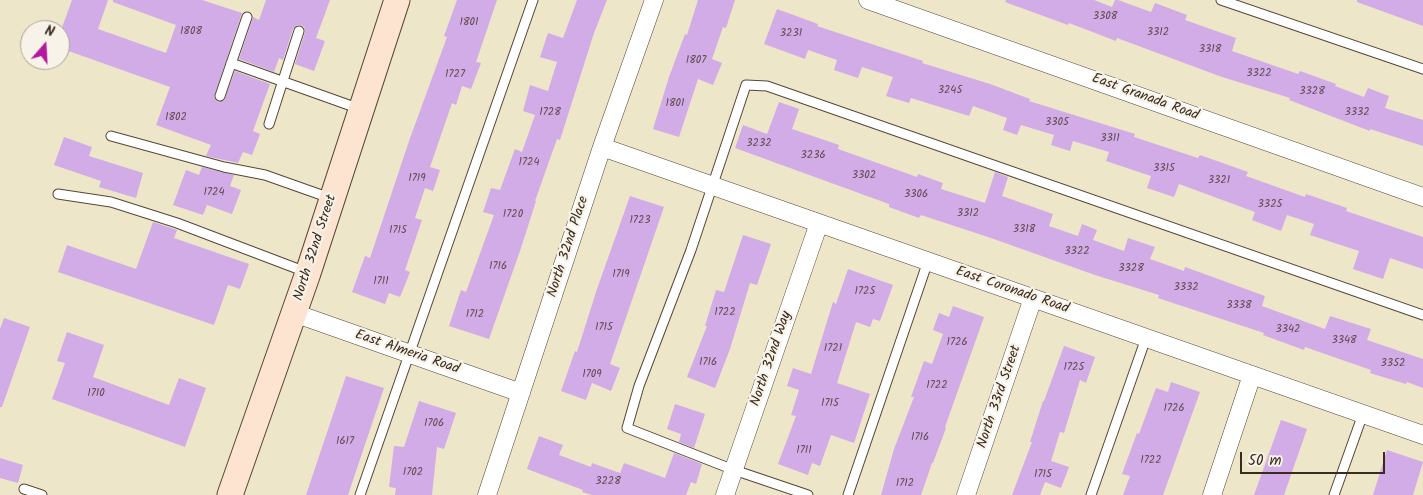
<!DOCTYPE html>
<html>
<head>
<meta charset="utf-8">
<style>
	body { margin:0 }
	#map { position:relative; width:1423px; height:495px; overflow:hidden; background:#ede6c9; font-family:Kalam,sans-serif }
	canvas { display:block }
	.north { position:absolute; left:20px; top:20px; width:50px; height:50px; box-sizing:border-box; background:#f7f3e8; border:1px solid #aca397; border-radius:50%; rotate:19deg; font-size:14px; font-weight:700; line-height:20px; text-align:center; color:#3b2a1e }
	.north::after { content:''; display:block; margin:auto; width:18px; height:22px; background:#b5179e; clip-path:polygon(50% 0,100% 100%,50% 72%,0 100%) }
	.scale { position:absolute; left:1240px; top:452px; width:145px; height:22px; box-sizing:border-box; border:2px solid #3b2a1e; border-top:0; padding-left:6px; font-size:15px; line-height:18px; white-space:nowrap; color:#3b2a1e; -webkit-text-stroke:4px #f7f3e8; paint-order:stroke }
</style>
</head>
<body>
<div id="map">
<canvas width="1423" height="495"></canvas>
<div class="north">N</div>
<div class="scale">50 m</div>
</div>
<script>
const ctx = document.querySelector('canvas').getContext('2d');
ctx.lineJoin = 'round';
function paint(path, color) { ctx.fillStyle = color; ctx.fill(path, 'evenodd'); }
function strokePath(path, color, width, dash) { ctx.strokeStyle = color; ctx.lineWidth = width; ctx.lineCap = dash ? 'butt' : 'round'; ctx.setLineDash(dash || []); ctx.stroke(path); }
function label(font, color, halo, rows, align = 'center') {
  ctx.font = font + ' Kalam,sans-serif'; ctx.lineWidth = 4.5; ctx.setLineDash([]); ctx.textBaseline = 'middle'; ctx.strokeStyle = halo; ctx.fillStyle = color; for (const [text, x, y, turn = 0] of rows) {
    ctx.save(); ctx.translate(x, y); ctx.rotate((+turn || 0) * Math.PI / 180); ctx.textAlign = isNaN(turn) ? turn : align; if (halo) ctx.strokeText(text, 0, 0); ctx.fillText(text, 0, 0); ctx.restore();
  }
}
paint(new Path2D(`
	M72 0H108L98 29 166 53 176 25 113 2V0H202L242 13 214 97 218 102 224 100 235 71 270 84 253 131 260 134 252 155 243 152 238 163 206 156 211 145 156 125 170 87 60 48V33Z
	M266 0H330L316 38 325 41 314 71 295 64 305 32 304 27 300 25H297L293 29 283 60 279 58 274 72 239 59 253 17 259 20Z
	M457 0H497L476 62 481 63 471 89 462 86 456 105 452 103 430 167 440 170 433 191 425 188 415 218 422 220 405 270 410 272 400 297 389 293 385 304 352 292 365 256 370 258 409 141 447 37 444 36Z
	M577 0H607L594 33 560 140 557 139 535 201H536L521 248 489 339 449 326 461 290 466 292 494 215 483 212 491 188 500 190 515 149 522 152 535 115 523 111 530 85 548 91 557 62 540 57 548 33 563 38Z
	M698 0H735L726 28 723 27 712 59 722 63 713 85 698 79 679 137 653 129 669 77 685 34 687 35Z
	M1006 0H1094L1112 7 1115 0H1118L1151 12 1155 3 1187 15 1185 20 1236 38 1232 51 1298 74 1300 71 1336 84 1335 86 1364 97 1368 88 1389 96 1385 108 1423 120V146L1370 129V131L1289 100 1290 98 1222 77 1117 38 1116 41 1069 23 1068 25 1005 2Z
	M1357 0H1423V26L1357 2Z
	M777 9 818 24 817 26 923 61 922 63 990 84 1030 99 1029 101 1135 134 1134 137 1198 158 1200 155 1248 172 1246 176 1305 197 1306 194 1347 208 1346 211 1423 237V269L1390 258 1383 279 1353 269 1359 251 1310 235 1314 224 1287 215 1281 231 1252 220 1255 212 1179 184 1174 197 1147 188 1151 176 1106 161 1109 152 1073 141 1070 151 1051 145 1054 135 1021 125 1017 135 1003 130 1007 118 973 106 969 116 911 98 909 103 886 96 893 77 862 67 858 78 834 70 837 60 808 50 805 59 764 44Z
	M779 102 799 109 792 129 839 145 838 149 917 177 918 174 943 183 941 189 985 203 995 172 1008 177 1002 196 1053 214 1049 226 1078 236 1082 224 1097 230 1093 240 1124 251 1128 238 1155 247 1150 259 1184 271 1185 267 1265 296 1262 306 1325 329 1330 316 1371 329 1367 340 1423 359V388L1407 382 1406 384 1370 373 1371 370 1305 347 1304 350 1263 335 1264 333 1158 298 1159 295 1095 275 991 238 921 215 919 218 889 207V204L735 148 743 125 767 134Z
	M64 137 92 147 89 156 143 173 136 198 99 187 101 181 54 165Z
	M202 167 234 175 230 186 241 190 232 214 207 205 203 215 173 205 186 170 199 175Z
	M630 196 664 207 610 364 620 368 611 391 592 383 586 400 561 391 575 351 577 352 597 289Z
	M153 222 177 230 174 238 249 264 240 289 228 285 214 325 58 272 67 245 136 269Z
	M743 235 771 244 757 285 750 283 730 349 715 388 687 377 707 326H705L716 290 724 292Z
	M848 269 893 285 880 321 873 319 870 327 856 322 837 383 870 394 854 443 831 435 820 466 812 463 808 475 778 464 796 416 791 415 799 390 787 386 793 368 811 374 833 302 836 304Z
	M953 306 984 317 945 427 946 428 933 463H932L921 495H881L894 449 914 397H911L924 361 932 364 943 334 933 330 939 313 949 317Z
	M4 318 30 327 2 407H0V329Z
	M67 332 104 345 93 377 169 405 179 378 206 388 185 447 52 399 65 363 57 361Z
	M1064 346 1095 357 1086 383 1080 380 1064 433 1060 432 1051 461 1069 467 1061 488 1045 482 1040 495H1012L1032 442H1030L1043 401H1044Z
	M346 376 384 388 348 495H306Z
	M1171 382 1200 392 1163 495H1123L1130 476 1122 474 1137 433 1139 434 1156 388 1168 392Z
	M419 401 456 413 444 449 437 447 432 495H395L396 488 389 487 394 446 404 447Z
	M675 404 705 414 694 448 679 442 681 434 667 429Z
	M1281 420 1307 429 1284 495H1254Z
	M539 436 563 445 559 455 591 467 592 463 620 473 624 463 665 478 674 453 702 464 696 484 691 482 686 495H592L582 492 583 490 527 469Z
	M1387 450 1423 462 1413 495H1373Z
	M0 458 23 465 18 483 0 478Z`), '#d1ace6');
const lane = new Path2D(`
	M1221 0 1423 69
	M231 63 360 109
	M220 96 247 17
	M269 124 299 31
	M111 136 224 167 265 175 330 198
	M58 194 111 202 177 223 306 272
	M24 489 42 495
	M360 495 533 0
	M808 495 734 470 627 428 639 386 691 250 746 85 767 86 1423 315
	M848 495 928 261
	M1091 495 1146 338
	M1334 495 1363 414`);
const street = new Path2D(`
	M868 0 1423 197
	M602 147 1423 435
	M294 313 521 393
	M487 495 602 147 654 0
	M725 495 819 223
	M966 495 1033 298
	M1212 495 1252 375`);
const secondary = new Path2D(`
	M230 495 308 273 397 0`);
strokePath(lane, '#564638', 11);
strokePath(street, '#564638', 19);
strokePath(secondary, '#564638', 27);
strokePath(lane, '#fff', 9);
strokePath(street, '#fff', 18);
strokePath(secondary, '#fde4d1', 25);
label('11px', '#604a50', null, [
	["3308",1105,17],
	["1801",469,23],
	["1808",191,32],
	["3312",1158,33],
	["3231",791,34],
	["3318",1210,50],
	["1807",696,61],
	["3322",1259,74],
	["1727",455,75],
	["3245",950,91],
	["3328",1312,92],
	["1801",675,104],
	["1728",550,113],
	["3332",1357,113],
	["1802",176,118],
	["3305",1057,123],
	["3311",1110,139],
	["3232",759,144],
	["3236",813,156],
	["1724",529,163],
	["3315",1164,169],
	["3302",864,176],
	["1719",417,179],
	["3321",1219,181],
	["1724",214,193],
	["3306",916,195],
	["3325",1270,205],
	["3312",968,214],
	["1720",513,215],
	["1723",640,221],
	["3318",1024,230],
	["1715",398,231],
	["3322",1077,252],
	["1716",498,267],
	["3328",1131,269],
	["1719",621,275],
	["1711",381,282],
	["3332",1186,288],
	["1725",865,292],
	["3338",1239,306],
	["1722",725,313],
	["1712",475,315],
	["1715",604,328],
	["3342",1288,330],
	["3348",1344,341],
	["1726",957,343],
	["1721",833,349],
	["1716",708,363],
	["3352",1393,364],
	["1725",1074,368],
	["1709",592,375],
	["1722",937,386],
	["1710",96,394],
	["1715",830,404],
	["1726",1174,409],
	["1706",434,424],
	["1716",920,438],
	["1617",345,442],
	["1711",804,451],
	["1722",1151,461],
	["1702",413,473],
	["1715",1043,475],
	["3228",608,482],
	["1712",905,484]
]);
label('14px', '#3b2a1e', '#f7f3e8', [
	["East Granada Road",1145,98,20],
	["North 32nd Place",569,247,-72],
	["North 32nd Street",316,248,-72],
	["East Coronado Road",1012,291,19],
	["East Almeria Road",407,353,19],
	["North 32nd Way",772,359,-71],
	["North 33rd Street",1000,397,-71]
]);
</script>
</body>
</html>
